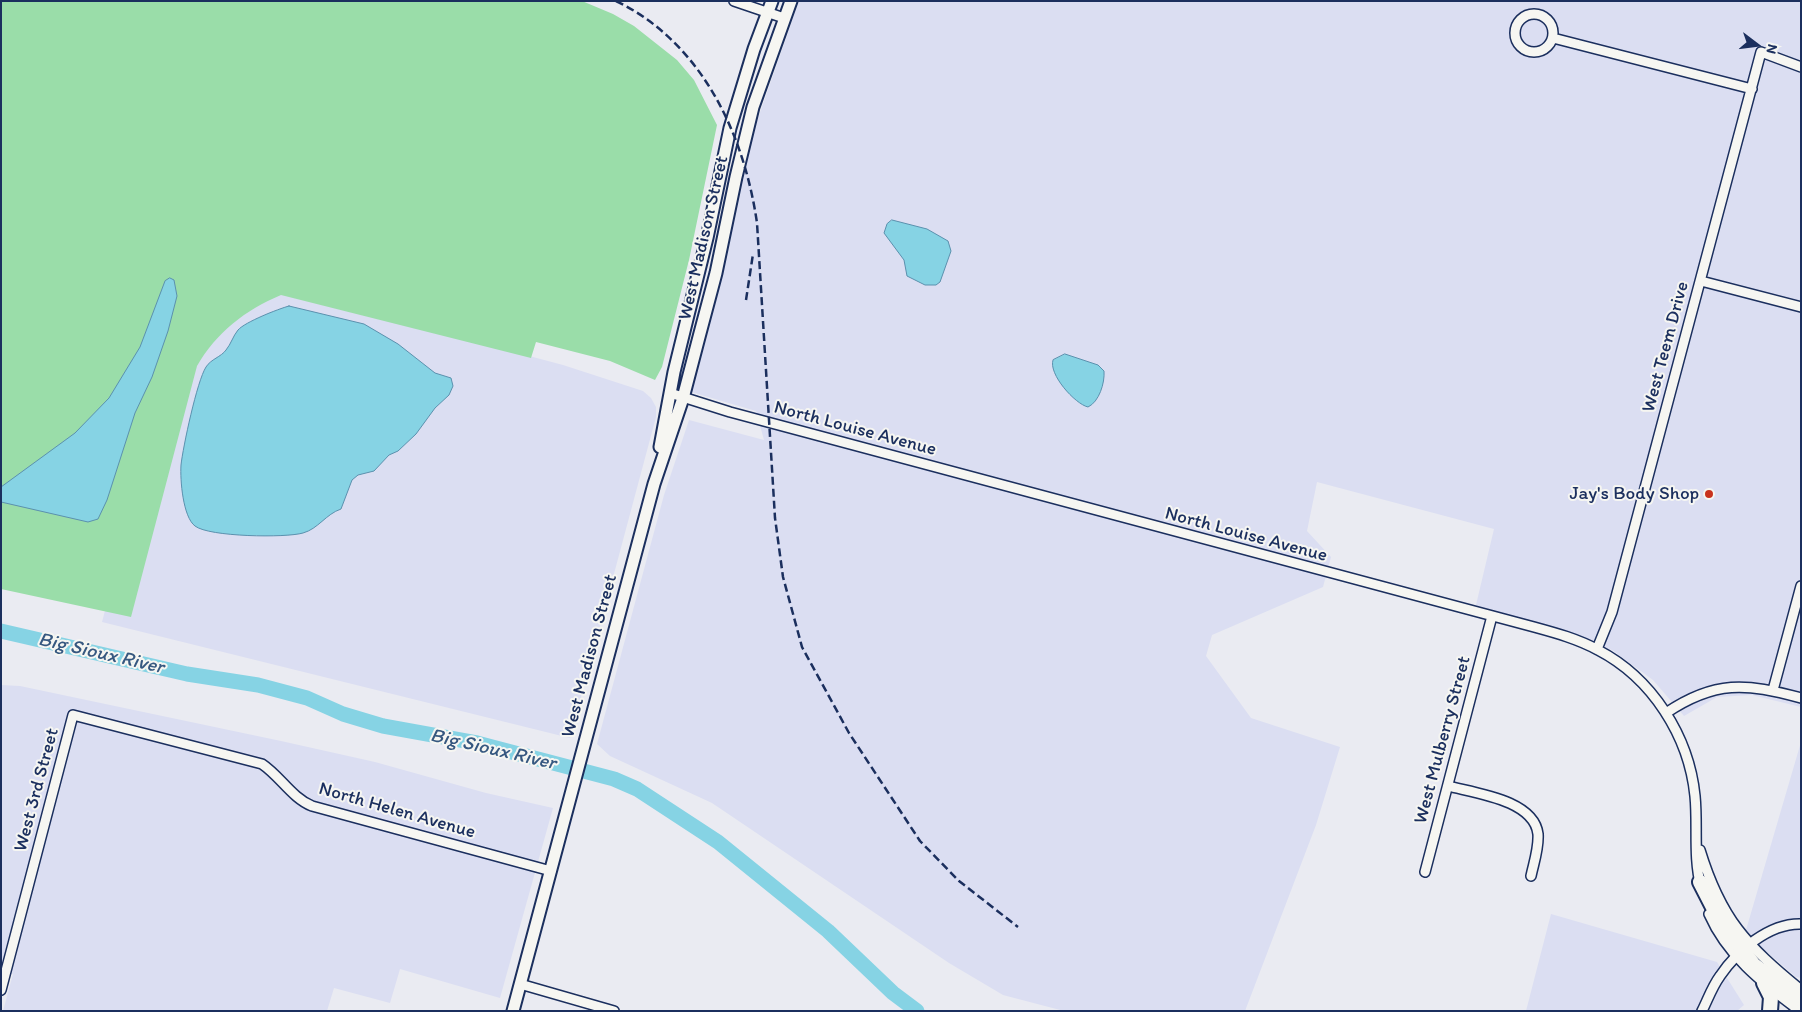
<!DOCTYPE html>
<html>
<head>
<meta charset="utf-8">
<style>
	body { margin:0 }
	#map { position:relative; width:1802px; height:1012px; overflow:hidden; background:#eaebf2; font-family:Itim,sans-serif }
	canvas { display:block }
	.frame { position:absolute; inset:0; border:2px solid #1b2f5e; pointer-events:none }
	.north { position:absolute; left:1732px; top:20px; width:50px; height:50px; -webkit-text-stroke:4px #f6f6f2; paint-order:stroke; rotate:105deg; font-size:14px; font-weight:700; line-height:20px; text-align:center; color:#1b2f5e }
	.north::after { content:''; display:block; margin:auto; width:18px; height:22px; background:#1b2f5e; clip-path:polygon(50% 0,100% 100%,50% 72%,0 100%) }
</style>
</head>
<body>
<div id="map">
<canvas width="1802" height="1012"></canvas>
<div class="frame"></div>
<div class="north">N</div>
</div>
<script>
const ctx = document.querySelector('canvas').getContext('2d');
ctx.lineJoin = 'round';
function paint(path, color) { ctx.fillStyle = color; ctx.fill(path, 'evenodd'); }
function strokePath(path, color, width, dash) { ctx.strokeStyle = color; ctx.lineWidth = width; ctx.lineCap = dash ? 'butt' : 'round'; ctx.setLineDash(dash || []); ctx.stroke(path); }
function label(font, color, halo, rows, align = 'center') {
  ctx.font = font + ' Itim,sans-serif'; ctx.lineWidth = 4; ctx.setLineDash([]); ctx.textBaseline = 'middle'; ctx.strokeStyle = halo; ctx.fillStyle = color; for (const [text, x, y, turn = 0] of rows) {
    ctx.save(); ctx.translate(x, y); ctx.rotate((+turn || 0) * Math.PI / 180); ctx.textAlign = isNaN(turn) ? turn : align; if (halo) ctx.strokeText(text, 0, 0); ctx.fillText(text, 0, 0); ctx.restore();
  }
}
paint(new Path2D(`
	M799 1H1801V707L1752 695 1717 697 1684 716 1653 680 1612 650 1476 605 1494 529 1317 482 1307 531 1331 557 1323 587 1212 635 1206 656 1251 718 1340 747 1316 825 1245 1011H1064L1003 995 949 963 712 803 610 756 597 744 664 495 689 420 764 440 756 411 691 392 735 215 750 141Z
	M195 267 563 365 643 391 651 398 656 407V417L570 738 102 622Z
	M1 685 20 686 281 741 375 762 486 793 553 808 500 998 400 969 390 1003 334 988 327 1011H3L13 974 1 971Z
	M1801 742V978L1796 977 1760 946 1746 930Z
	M1551 914 1717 962 1744 1005 1737 1011H1526Z`), '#dbdef2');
paint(new Path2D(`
	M1 1H582L613 14 634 26 677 60 694 80 717 125 689 260 662 367 655 380 610 361 536 342 531 358 281 295C245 310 216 333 197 366L131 617 1 589Z`), '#9adda9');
const water = new Path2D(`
	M892 220 927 229 948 241 951 251 940 282 936 285H925L907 276 904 260 884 233 887 224Z
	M170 278 174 280 177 296 168 331 152 377 135 413 107 500 98 519 88 522 1 502V487L75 433 109 398 140 347 165 281Z
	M289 306 364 324 398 344 435 373 451 378 453 386 449 395 435 408 416 434 398 451 389 455 374 471 358 475 352 480 341 509C326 514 318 529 303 533 286 538 209 537 195 526 183 517 180 480 181 465 183 447 197 381 206 367 211 359 221 357 226 350 231 344 233 336 238 330 245 322 278 309 289 306Z
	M1065 354 1098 365 1104 371C1105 383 1099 402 1088 407 1075 404 1048 374 1053 360Z`);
paint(water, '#86d3e4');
strokePath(water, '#5b91ae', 1);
strokePath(new Path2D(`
	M1 631 187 674 258 685 307 698 343 714 383 726 477 743 614 779 637 789 718 842 828 931 893 993 917 1011`), '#86d3e4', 15);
const minor = new Path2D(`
	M734 1 784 18
	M1515 33a19 19 0 1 1 38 0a19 19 0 1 1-38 0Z
	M1553 38 1752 89
	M1701 281 1801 307
	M670 393 730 412 1534 627C1556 633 1578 639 1598 650 1652 678 1689 736 1695 796 1698 826 1693 857 1701 887
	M1597 649 1612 612 1761 52 1801 67
	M1773 690 1801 586
	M1666 713C1715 680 1746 683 1801 698
	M1448 786C1475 793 1534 800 1538 834 1539 848 1534 862 1531 876
	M1700 850C1721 919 1746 945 1801 990
	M1425 872 1492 616
	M1709 914C1727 955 1761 982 1796 1008
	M520 984 614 1011
	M1 990 73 715 262 764C280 776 292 798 312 806L551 871
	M1702 1011C1708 999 1712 987 1720 976 1737 951 1769 923 1801 924`);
const major = new Path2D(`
	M660 447 674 372 707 238 730 128 754 49 772 1
	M1796 1008 1799 1011
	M513 1011 654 484 683 398 699 337 716 273 736 177 753 107 791 1`);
const highway = new Path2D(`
	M1700 882 1719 919 1754 965 1801 999
	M1764 983 1771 997 1770 1011`);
strokePath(minor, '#1b2f5e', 12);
strokePath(major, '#1b2f5e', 15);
strokePath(highway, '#1b2f5e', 18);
strokePath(minor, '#f6f6f2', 9);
strokePath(major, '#f6f6f2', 11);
strokePath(highway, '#f6f6f2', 14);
strokePath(new Path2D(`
	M616 1C701 42 744 133 757 223L775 518 783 577 802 647 849 733 920 841 959 881 1018 927
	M746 300 753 254`), '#1b2f5e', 2.5, [8, 4]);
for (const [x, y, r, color] of [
	[1709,494,5,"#c8321e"]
]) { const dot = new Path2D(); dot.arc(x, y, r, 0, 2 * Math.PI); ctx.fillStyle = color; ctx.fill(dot); strokePath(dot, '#f6f6f2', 2); }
label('19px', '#1b2f5e', '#f6f6f2', [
	["West Madison Street",704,238,-77],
	["West Teem Drive",1666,347,-75],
	["North Louise Avenue",855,429,15],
	["North Louise Avenue",1246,535,15],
	["West Madison Street",590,656,-75],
	["West Mulberry Street",1443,740,-75],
	["West 3rd Street",37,790,-75],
	["North Helen Avenue",397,811,16]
]);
label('19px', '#1b2f5e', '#f6f6f2', [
	["Jay's Body Shop",1699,494]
], 'right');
label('italic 20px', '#365880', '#f6f6f2', [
	["Big Sioux River",101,654,13],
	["Big Sioux River",493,750,13]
]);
</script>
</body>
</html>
